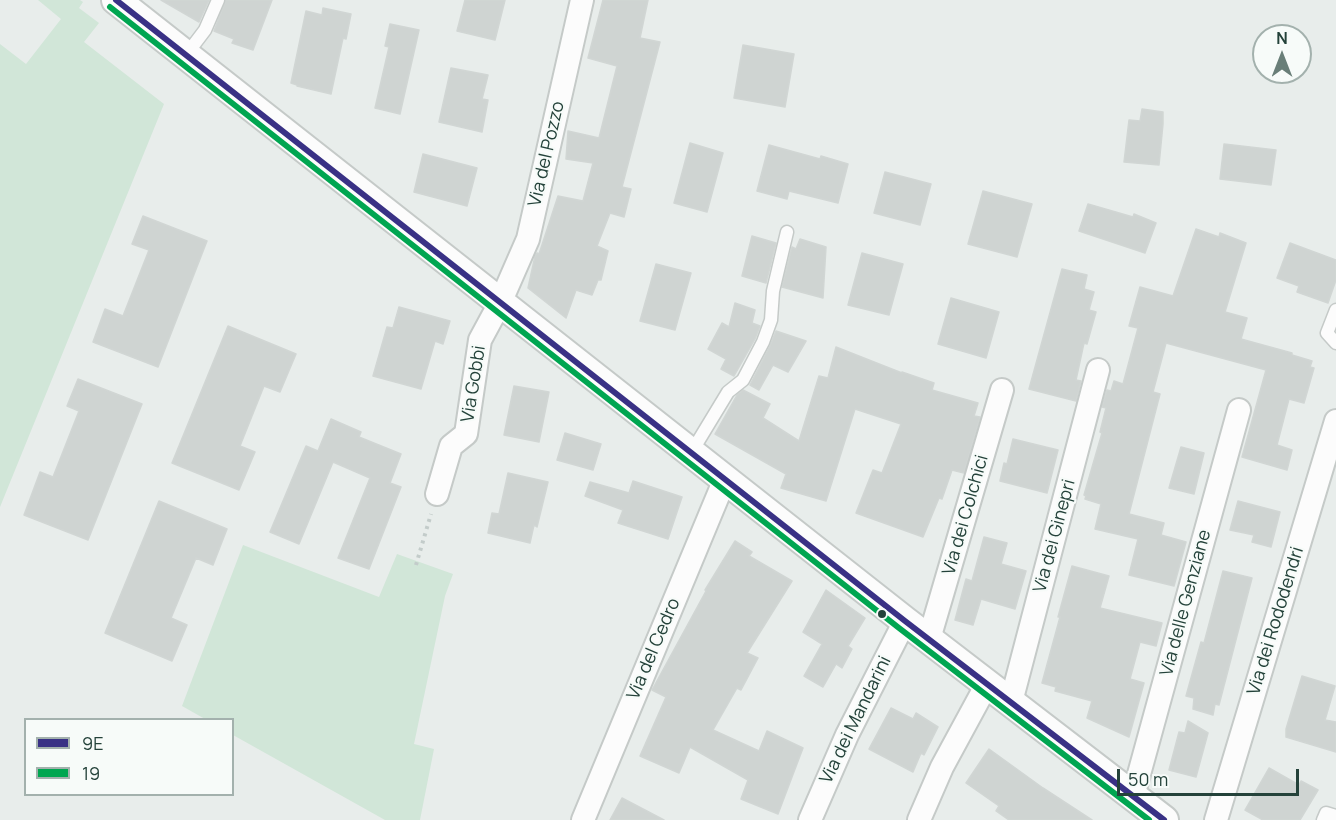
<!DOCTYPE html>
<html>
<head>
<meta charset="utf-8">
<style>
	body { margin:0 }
	#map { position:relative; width:1336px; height:820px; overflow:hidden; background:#e8edeb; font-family:Manrope,sans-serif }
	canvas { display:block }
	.legend { position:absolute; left:24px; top:718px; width:210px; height:78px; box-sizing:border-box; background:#f7fbf9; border:2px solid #a3b1ad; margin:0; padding:8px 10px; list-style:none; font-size:18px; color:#24423a }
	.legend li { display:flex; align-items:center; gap:12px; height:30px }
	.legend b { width:30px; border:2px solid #a3b1ad }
	.north { position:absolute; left:1252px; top:24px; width:60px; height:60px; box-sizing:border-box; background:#f7fbf9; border:2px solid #a3b1ad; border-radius:50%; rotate:0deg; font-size:16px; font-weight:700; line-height:24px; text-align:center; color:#24423a }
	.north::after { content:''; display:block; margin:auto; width:21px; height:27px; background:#697e78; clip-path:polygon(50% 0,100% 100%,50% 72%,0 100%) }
	.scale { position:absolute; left:1117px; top:769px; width:182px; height:27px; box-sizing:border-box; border:3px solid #24423a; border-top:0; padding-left:8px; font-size:18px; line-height:21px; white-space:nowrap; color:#24423a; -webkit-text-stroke:4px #f7fbf9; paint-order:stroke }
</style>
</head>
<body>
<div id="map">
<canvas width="1336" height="820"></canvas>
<ul class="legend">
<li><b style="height:8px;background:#393185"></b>9E</li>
<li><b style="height:8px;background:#00a651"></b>19</li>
</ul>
<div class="north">N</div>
<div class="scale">50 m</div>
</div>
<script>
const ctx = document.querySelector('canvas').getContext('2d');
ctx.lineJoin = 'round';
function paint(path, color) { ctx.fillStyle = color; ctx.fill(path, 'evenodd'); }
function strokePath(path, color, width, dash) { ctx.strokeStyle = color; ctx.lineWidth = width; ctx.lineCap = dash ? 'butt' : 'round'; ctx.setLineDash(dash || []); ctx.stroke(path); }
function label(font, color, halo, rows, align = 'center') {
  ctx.font = font + ' Manrope,sans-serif'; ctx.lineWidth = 4.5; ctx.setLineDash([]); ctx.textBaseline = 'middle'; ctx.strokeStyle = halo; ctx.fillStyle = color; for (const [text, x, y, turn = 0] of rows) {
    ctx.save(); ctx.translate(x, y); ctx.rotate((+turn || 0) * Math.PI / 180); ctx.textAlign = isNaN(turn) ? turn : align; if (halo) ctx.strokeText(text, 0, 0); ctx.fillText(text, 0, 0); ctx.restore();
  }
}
paint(new Path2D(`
	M38 0H80L83 2 79 8 99 23 84 42 164 104 0 507V44L26 64 61 19Z
	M243 545 379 597 397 554 453 574 445 596 414 744 434 749 420 820H385L233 735 232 720 205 719 182 706Z`), '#d1e6d8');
const building = new Path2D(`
	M161 0H209L199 22Z
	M226 0H272L253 50 232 43 234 39 214 31Z
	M465 0H505L495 40 457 31Z
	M603 0H648L640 38 660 42 622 187 631 189 624 217 610 213 597 246 608 251 601 280H598L592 295 576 290 566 318 528 288 535 256 537 253 539 254 558 196 583 201 593 163 566 159 568 131 599 138 617 66 588 58Z
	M323 8 351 14 346 39 343 38 331 94 297 86V85L291 83 306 11 322 15Z
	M390 24 419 30 400 114 375 108 389 47 385 46Z
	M743 45 794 54 785 107 734 98Z
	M451 68 488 75 482 99 488 100 482 132 439 122Z
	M1142 109 1163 112V124L1159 165 1124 162 1129 120 1140 121Z
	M690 143 723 153 707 212 674 203Z
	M1224 144 1276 150 1271 185 1220 179Z
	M769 145 820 159 821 156 848 164 838 203 789 191 787 199 757 191Z
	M423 154 477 168 467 206 414 192Z
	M885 172 931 184 920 225 874 213Z
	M983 191 1032 204 1017 257 968 244Z
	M1088 204 1133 217 1134 214 1156 223 1145 253 1079 231Z
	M143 216 207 241 158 367 93 342 105 309 123 316 149 250 132 244Z
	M1196 229 1219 237 1220 233 1246 243 1225 312 1247 318 1241 339 1292 353V355L1312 361 1310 367 1314 368 1304 403 1289 399 1277 445 1292 450 1287 470 1242 457 1266 370 1166 343 1153 392 1160 394 1129 514 1164 523 1161 535 1186 542 1174 586 1129 575 1138 539 1095 529 1101 504 1085 499 1086 496 1084 495 1102 433 1100 432 1106 408 1102 407 1107 390 1111 391 1114 381 1123 384 1138 328 1129 326 1140 287 1173 296Z
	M752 236 776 243 766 283 742 276Z
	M800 239 826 247 823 298 782 287 792 247 796 249Z
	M1290 243 1336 260V280L1328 303 1297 292 1299 286 1277 278Z
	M862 253 903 264 889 315 848 305Z
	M656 264 691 273 675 330 640 321Z
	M1062 269 1087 275 1084 289 1094 292 1089 310 1096 312 1087 344 1084 343 1076 380 1081 381 1076 401 1029 389Z
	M951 298 999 312 986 358 938 344Z
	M735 303 755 310 752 323 760 326 755 339 734 376 721 369 726 359 708 349 722 323 729 327Z
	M399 307 450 321 443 344 435 341 421 389 373 376 387 327 393 328Z
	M228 326 296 354 280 392 264 386 240 446 255 452 239 490 172 463Z
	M776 331 806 341 788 372 773 365 759 390 750 385 770 346Z
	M836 347 902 373V372L934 383 932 390 978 403 974 416 980 417 964 473 952 470 942 499 939 498 923 537 856 513 873 470 882 473 901 424 855 409 826 501 781 488 786 474 715 434 737 395 743 390 770 404 763 418 799 441 819 376 828 378Z
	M78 379 142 404 88 540 24 515 40 472 53 477 79 411 67 406Z
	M514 386 549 392 539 442 504 435Z
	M331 419 361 432 359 437 401 454 390 483 401 487 369 569 338 558 370 478 333 462 299 544 270 532 306 446 318 451Z
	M565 433 601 444 593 470 557 460Z
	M1013 439 1058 450 1047 493 1000 481 1004 463 1007 464Z
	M1181 447 1204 453 1194 494 1169 488Z
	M508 473 548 482 537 527 534 525 530 543 488 533 492 513 499 514Z
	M633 481 682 497 668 539 618 523 623 510 585 496 590 482 629 493Z
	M159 501 227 529 213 565 196 558 171 618 187 625 172 661 105 633Z
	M1238 501 1280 512 1271 547 1252 542 1254 535 1230 530Z
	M984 537 1007 543 1001 564 1026 571 1015 609 981 599 973 625 955 620 966 579 972 581Z
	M735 541 752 552 749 556 792 581 747 653 758 658 741 690 737 688 713 730 759 751 767 731 803 748 778 814 741 799 748 780 690 747 679 773 640 756 666 697 652 690 706 591 705 590Z
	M1072 566 1109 576 1100 608 1162 623 1156 646 1140 642 1130 679 1144 683 1129 737 1087 718 1092 701 1055 691 1056 687 1042 683 1060 617H1058Z
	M1223 571 1252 578 1219 705 1215 704 1213 715 1193 709 1194 698 1186 696 1201 642 1204 643Z
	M826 590 865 618 848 646 852 649 842 668 836 664 823 687 804 676 822 644 803 632Z
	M1302 676 1335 686 1325 720 1336 722V752L1286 737V729Z
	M891 708 913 719 916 713 938 727 924 755 921 753 913 772 869 749Z
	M1188 721 1208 733 1196 777 1169 770 1179 732 1185 733Z
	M989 749 1043 788 1092 820H1009L996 811 999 806 966 783Z
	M1269 768 1299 785 1301 781 1318 790 1300 820H1263L1245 810Z
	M622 798 664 820H610Z`);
paint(building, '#cfd4d2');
strokePath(building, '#d1d6d4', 1.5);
const service = new Path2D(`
	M186 55 205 30 218 0
	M1336 310 1327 333 1336 343
	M691 453 728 392 743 380 763 342 771 320 773 291 787 232
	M1323 820 1326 813 1336 816`);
const minor = new Path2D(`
	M437 494 451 446 466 434 480 340 500 303 528 239 582 0
	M929 639 1002 390
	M1011 702 1098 370
	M1133 796 1239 410
	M583 820 725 479
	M810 820 847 735 905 621
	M919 820 942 767 987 684
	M1216 820 1336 421`);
const tertiary = new Path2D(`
	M116 0 905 621 1164 820`);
strokePath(service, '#c5cac8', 15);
strokePath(minor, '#c5cac8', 26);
strokePath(tertiary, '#c5cac8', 32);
strokePath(new Path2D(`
	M416 565 431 514`), '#c3ccca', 4, [3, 4.5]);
strokePath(service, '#fcfcfc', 12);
strokePath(minor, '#fcfcfc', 22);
strokePath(tertiary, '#fcfcfc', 28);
strokePath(new Path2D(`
	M116 0 905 621 1164 820`), '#393185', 6);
strokePath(new Path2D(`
	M110 7 899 628 1149 820`), '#00a651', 6);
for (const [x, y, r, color] of [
	[882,614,5,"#24423a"]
]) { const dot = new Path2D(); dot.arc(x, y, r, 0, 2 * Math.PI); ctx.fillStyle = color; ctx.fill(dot); strokePath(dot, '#f7fbf9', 2); }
label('18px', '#24423a', '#f7fbf9', [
	["Via del Pozzo",547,154,-77],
	["Via Gobbi",474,384,-81],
	["Via dei Colchici",966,515,-74],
	["Via dei Ginepri",1055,536,-75],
	["Via delle Genziane",1186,603,-75],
	["Via dei Rododendri",1276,621,-73],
	["Via del Cedro",654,649,-67],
	["Via dei Mandarini",856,720,-64]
]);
</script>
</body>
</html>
